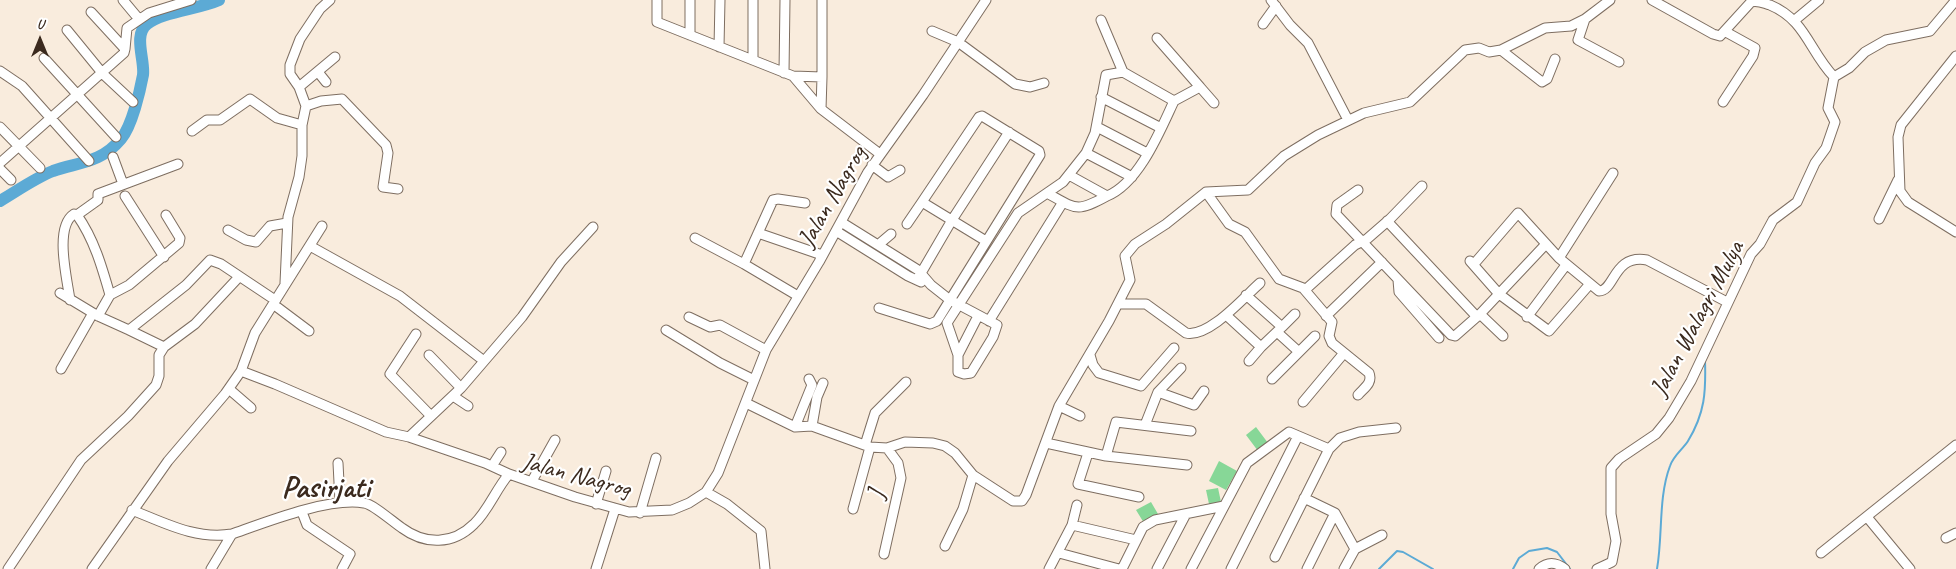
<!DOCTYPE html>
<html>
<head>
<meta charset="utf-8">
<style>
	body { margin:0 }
	#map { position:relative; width:1956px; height:569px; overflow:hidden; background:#f9ecdd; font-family:Caveat,sans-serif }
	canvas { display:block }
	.north { position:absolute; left:15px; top:15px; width:50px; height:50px; -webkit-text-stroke:4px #fff; paint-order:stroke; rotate:0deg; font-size:14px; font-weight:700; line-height:20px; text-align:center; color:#3b2a1e }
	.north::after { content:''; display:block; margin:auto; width:18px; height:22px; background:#3b2a1e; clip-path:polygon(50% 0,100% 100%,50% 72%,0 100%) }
</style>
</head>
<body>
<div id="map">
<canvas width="1956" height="569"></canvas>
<div class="north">U</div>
</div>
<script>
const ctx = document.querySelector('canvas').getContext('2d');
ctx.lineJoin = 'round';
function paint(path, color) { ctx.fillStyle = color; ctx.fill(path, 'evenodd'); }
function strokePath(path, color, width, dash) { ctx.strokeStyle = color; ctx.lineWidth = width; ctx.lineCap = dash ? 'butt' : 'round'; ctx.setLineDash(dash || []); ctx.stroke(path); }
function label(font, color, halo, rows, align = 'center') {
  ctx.font = font + ' Caveat,sans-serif'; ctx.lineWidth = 4.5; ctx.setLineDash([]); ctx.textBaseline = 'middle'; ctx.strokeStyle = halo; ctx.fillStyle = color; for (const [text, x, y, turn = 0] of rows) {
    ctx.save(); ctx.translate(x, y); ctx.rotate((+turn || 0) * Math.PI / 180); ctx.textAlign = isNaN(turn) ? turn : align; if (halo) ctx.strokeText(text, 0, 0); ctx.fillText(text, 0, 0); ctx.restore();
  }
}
paint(new Path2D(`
	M1256 427 1268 443 1258 451 1246 435Z
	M1219 461 1237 471 1226 490 1209 481Z
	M1218 488 1221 502 1209 504 1206 490Z
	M1151 502 1158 514 1144 523 1136 510Z`), '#87d797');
strokePath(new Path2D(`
	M1379 569 1397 551 1403 552 1433 569
	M1513 569 1519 558 1529 551 1547 548 1557 552 1570 569
	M1657 569C1663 535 1658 498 1670 466 1673 456 1683 449 1688 441 1705 413 1706 392 1705 360`), '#5caad5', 2);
strokePath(new Path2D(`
	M0 201C17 191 35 178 53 171 79 162 101 163 121 139 132 126 140 91 143 75 145 60 133 35 147 24 162 12 199 9 219 0`), '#5caad5', 12);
const street = new Path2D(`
	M123 0 138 18
	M657 0V22L793 76 821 109 880 154
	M753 0V60
	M1271 0 1290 25 1308 43 1348 120
	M1652 0 1713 34 1720 36 1751 2C1758 0 1763 3 1770 5 1806 20 1809 51 1834 77
	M1585 19 1578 40 1619 62
	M1101 20 1123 72
	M1795 20 1819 0
	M1263 24 1276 6
	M67 30 103 74 133 102
	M932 31 958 42 1015 84 1030 87 1044 83
	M690 35V0
	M1157 38 1200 87 1174 101
	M719 47 720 0
	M125 49 127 28 149 13 191 0
	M1501 50 1542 82 1547 79 1555 59
	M1956 56 1901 125 1898 137 1900 191 1908 202 1956 232
	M44 58 116 137
	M0 71 22 86 89 161
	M318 72 326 82
	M784 73 785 0
	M793 76 822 77 821 109
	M822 77V0
	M1834 77 1849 68 1865 52 1886 40 1930 31 1956 0
	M299 87 335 57
	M1200 87 1214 103
	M1101 97 1161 128
	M1723 102 1753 56 1755 48 1726 32
	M306 106 321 101 342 99 386 145 388 153 383 187 398 189
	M0 127 40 168
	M1097 127 1147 153
	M192 131 207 120H220L250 99 277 118 302 125
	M1086 153 1132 177
	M113 157 123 184
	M0 163 124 53 125 49 91 12
	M872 165 888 177 900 170
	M0 169 11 180
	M1358 190 1337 205 1336 214 1451 335 1455 336 1480 314 1546 244
	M1206 192 1229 224 1245 232 1279 279 1303 288 1332 322 1329 336 1332 343 1369 373C1373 383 1364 388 1358 395
	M1047 193C1076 209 1076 213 1107 196
	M125 196 164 257
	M77 215 98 200V194L178 164
	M1879 219 1898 180
	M1387 221 1477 317
	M841 222 918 270 931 285 950 300 997 325 993 337 971 373 964 374 958 372V355L978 316
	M907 224 922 202
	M228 230 246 240 256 242 270 226 287 223
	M836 231 908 276 921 282
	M758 233 822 255
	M695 238 744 264 798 296
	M878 245 891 234
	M310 246 400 296 484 361
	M1559 258 1613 173
	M1470 261 1499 294 1549 331 1589 285
	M744 264 773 200 778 199 805 203
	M1474 264 1518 213 1559 258 1599 291C1615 291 1613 254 1647 260L1727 302
	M917 280 952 220 1009 132
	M1398 280 1399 292 1439 338
	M285 283 288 217 299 177 302 156V125L306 106 299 87 290 74V65L300 39 320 9 330 0
	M1305 290 1355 245 1367 239 1390 219 1422 186
	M60 293 98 316 129 330 186 285 210 260 221 264 275 300
	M70 300C67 278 54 227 74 214L77 215C94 239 102 267 110 295
	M273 304 309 331
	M1119 304H1146L1186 333C1209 338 1244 297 1260 283
	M879 308 930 324 937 321 950 300 1040 155 1039 151 982 116 979 117 922 202 986 241
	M1480 314 1503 336
	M1226 315 1261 347 1282 327 1246 295
	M98 316 110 295 129 285 179 243 180 238 166 215
	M1326 316 1382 262
	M689 317 710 327 720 325 766 350
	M1527 317 1566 265
	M989 321 1063 202
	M1282 327 1295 314
	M129 330 164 347
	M666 330 720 363 754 380
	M1277 332 1299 352
	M416 334 390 374 431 416
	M429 355 461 388
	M958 355 947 323 1018 213 1063 182 1086 153 1095 133 1106 75 1123 72 1174 101C1160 131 1139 183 1107 196L1069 175
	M1090 355 1093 365 1099 373 1141 386 1174 348
	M1249 361 1261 347
	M61 369 93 313
	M241 371 275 384 386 432 409 437 485 463 509 474
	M1272 379 1315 336
	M229 389 251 408
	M1158 392 1194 405 1204 391
	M453 396 468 406
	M1303 402 1344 353
	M746 403 795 427 812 426 870 447 887 448 905 442 933 443 945 446 955 453 973 475 1013 501H1022L1026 495 1059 406 1109 321 1130 280 1125 256 1135 244 1166 224 1206 192 1248 190 1284 156 1318 135 1364 113 1410 102 1465 50 1479 48 1489 52 1501 50 1545 28 1571 26 1585 19 1610 0
	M1059 406 1080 416
	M1145 425 1158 392 1181 368
	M812 426 817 397 823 383
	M795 427 812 385 809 379
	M409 437 461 388 522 317 561 262 593 227
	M1046 443 1106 456 1187 465
	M865 445 875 413 906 382
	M1088 453 1078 484 1139 497
	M1106 456 1116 422 1191 431
	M338 463 340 502
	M492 466 501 452
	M532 481 555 440
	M706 492 727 504 761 531 765 569
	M1304 498 1335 513 1355 549
	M596 504 606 471
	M853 509 870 447
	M132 510C165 523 196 540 232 534 266 522 329 497 364 503 373 504 393 522 402 528 425 545 453 545 474 524 488 511 496 489 509 474L575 497 629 512 672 510 689 503 706 492 718 473 766 350 819 262 868 172 923 95 986 0
	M302 512 307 525 350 554 342 569
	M640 513 656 458
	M1867 517 1910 569
	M1072 525 1136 540
	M1946 538 1956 533
	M945 546 963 509 973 475
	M1355 549 1382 535
	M1059 553 1119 569
	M1821 553 1956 445
	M884 554 901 478 898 463 887 448
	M1275 557 1329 449 1340 438 1359 432 1396 428
	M8 569 81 460 128 416 156 385 159 376V355L164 347 195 324 238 278
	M92 569 168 461 225 394 241 371 255 333 322 226
	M211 569 232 534
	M596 569 615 509
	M1049 569 1072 525 1077 505
	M1122 569 1143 527 1155 520 1224 506
	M1157 569 1186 514
	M1191 569 1247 463 1289 432 1329 449
	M1231 569 1298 436
	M1307 569 1335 513
	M1344 569 1355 549
	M1539 569C1548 561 1556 562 1565 569
	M1597 569 1612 562 1616 541 1611 514V468L1619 459 1656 434 1669 418 1691 381 1751 254 1760 244 1773 220 1797 202 1815 163 1826 148 1835 122 1828 108 1834 77`);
strokePath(street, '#7e6e61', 11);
strokePath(street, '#fff', 9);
label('25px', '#3b2a1e', '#fff', [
	["Jalan Nagrog",833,197,-60],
	["Jalan Walagri Mulya",1698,319,-62],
	["Jalan Nagrog",576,476,15],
	["J",877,495,-78]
]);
label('bold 30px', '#3b2a1e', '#fff', [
	["Pasirjati",326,489]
]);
</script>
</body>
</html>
